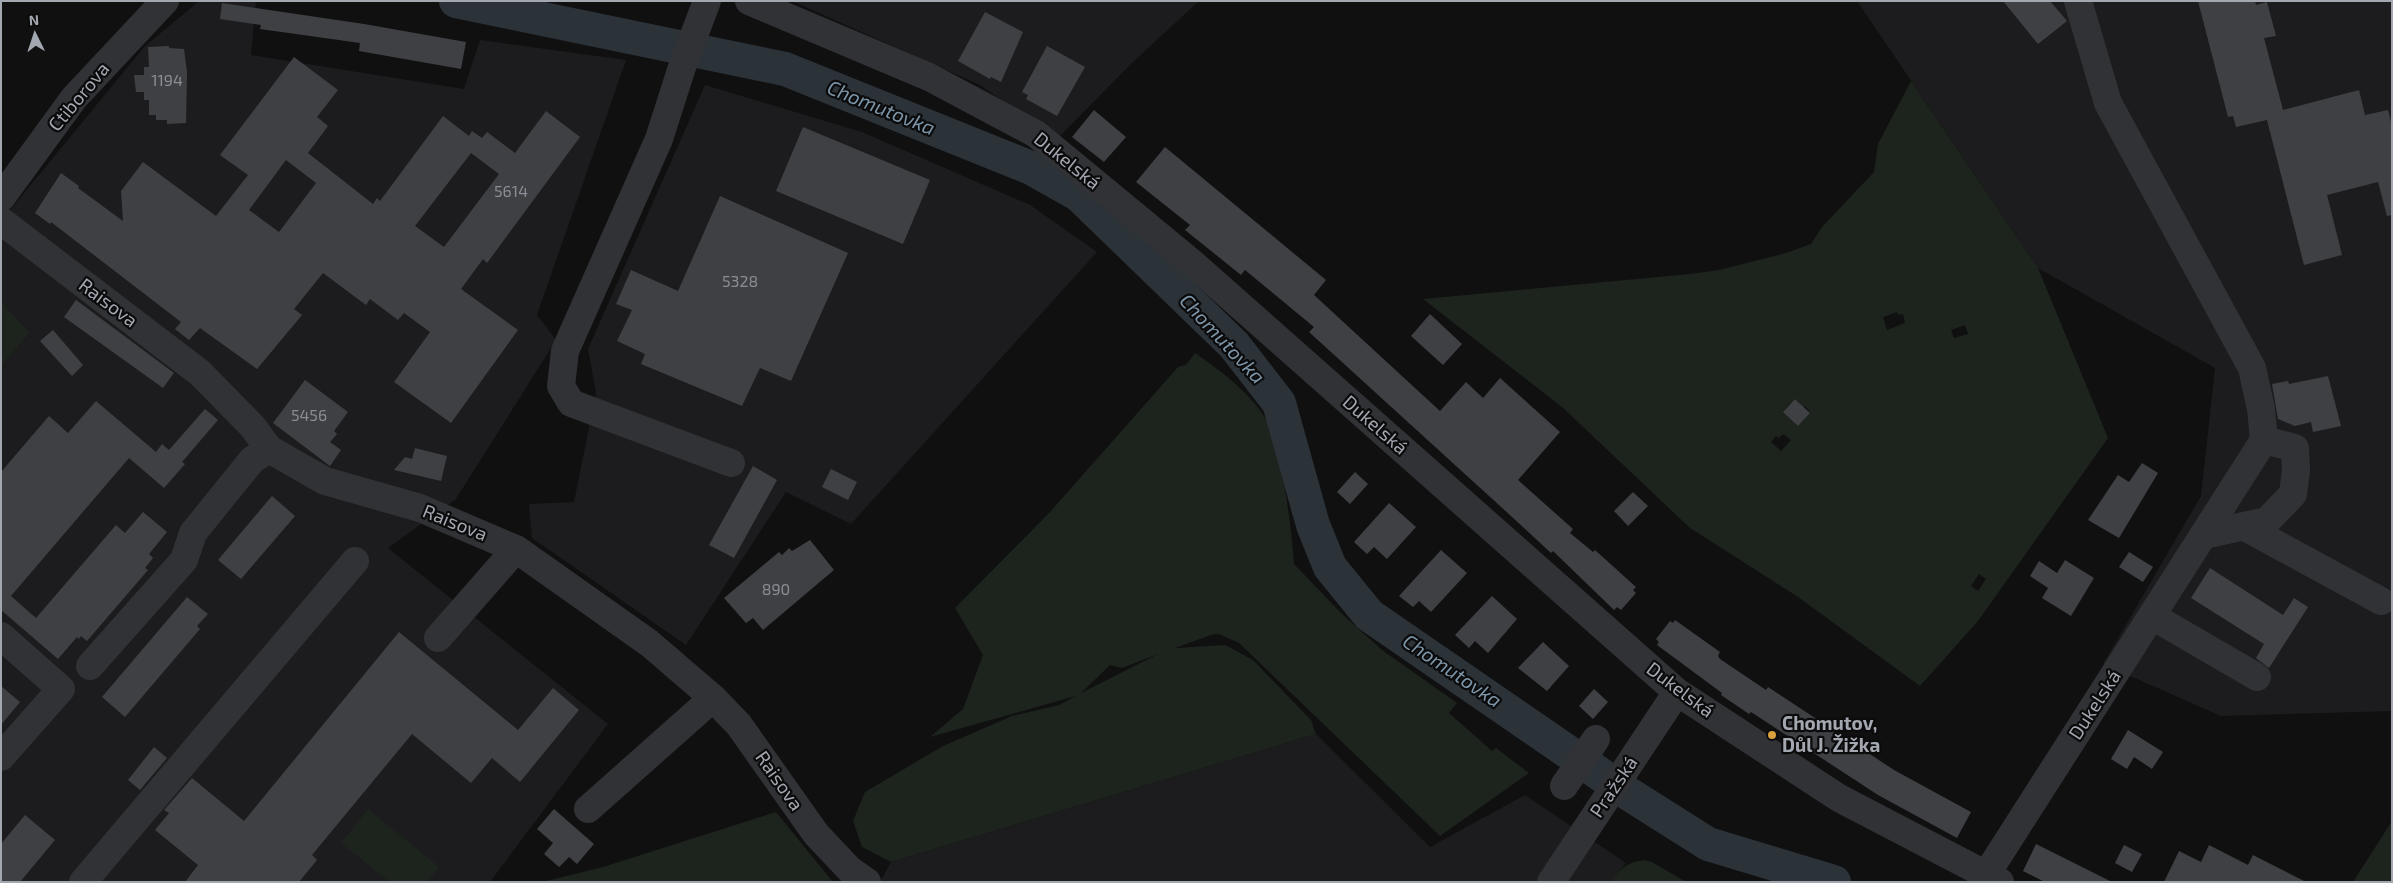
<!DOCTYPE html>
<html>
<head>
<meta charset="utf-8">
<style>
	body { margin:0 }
	#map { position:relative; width:2393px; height:883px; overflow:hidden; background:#101011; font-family:"Exo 2",sans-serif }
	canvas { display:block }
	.frame { position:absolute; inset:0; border:2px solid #a3a7b0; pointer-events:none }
	.north { position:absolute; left:10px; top:10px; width:50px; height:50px; -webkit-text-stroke:4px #0b0b0c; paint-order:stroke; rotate:356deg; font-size:14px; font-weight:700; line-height:20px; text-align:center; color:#a3a7b0 }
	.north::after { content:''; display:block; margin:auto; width:18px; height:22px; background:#a3a7b0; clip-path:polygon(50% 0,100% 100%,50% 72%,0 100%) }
</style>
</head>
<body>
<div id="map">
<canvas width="2393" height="883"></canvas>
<div class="frame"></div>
<div class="north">N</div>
</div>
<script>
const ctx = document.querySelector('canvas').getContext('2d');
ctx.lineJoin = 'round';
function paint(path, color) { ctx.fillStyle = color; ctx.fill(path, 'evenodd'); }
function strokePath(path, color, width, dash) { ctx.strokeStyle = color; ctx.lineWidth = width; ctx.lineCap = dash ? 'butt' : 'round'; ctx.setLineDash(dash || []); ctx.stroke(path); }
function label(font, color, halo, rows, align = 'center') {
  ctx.font = font + ' "Exo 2",sans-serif'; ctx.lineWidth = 4.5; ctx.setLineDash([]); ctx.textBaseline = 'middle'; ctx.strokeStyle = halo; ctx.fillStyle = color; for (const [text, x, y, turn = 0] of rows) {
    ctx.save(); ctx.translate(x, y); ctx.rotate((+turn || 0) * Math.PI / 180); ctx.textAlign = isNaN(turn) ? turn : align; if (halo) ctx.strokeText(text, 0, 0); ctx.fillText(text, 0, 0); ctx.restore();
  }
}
paint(new Path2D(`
	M199 1H256L251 55 464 89 480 40 626 60 537 315 556 340 456 499 388 548 608 724 490 882H1V366L30 333 1 301V221L145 46Z
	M792 1H1199L1134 61 1057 139 980 85Z
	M1857 1H2392V711L2221 716 2103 664 2201 496 2215 368 2038 268Z
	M705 85 862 132 1030 205 1097 252 851 524 786 492 686 645 532 538 529 504 574 502 596 393 588 349Z
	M1316 734 1430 847 1525 795 1626 863 1611 882H880L891 862Z`), '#1c1c1e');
paint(new Path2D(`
	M1911 81 2038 268 2108 438 1978 621 1920 686 1798 597 1690 528 1562 407 1423 299 1690 274 1719 270 1786 253 1811 244 1822 227 1874 172 1878 144ZM1897 312 1898 315 1903 314 1905 323 1887 330 1883 317ZM1965 325 1968 334 1954 338 1951 330ZM1795 399 1801 404 1789 417 1783 411ZM1805 406 1810 412 1801 423 1795 417ZM1783 434 1791 440 1781 451 1771 442 1776 436 1779 438ZM1979 574 1986 579 1978 591 1971 586Z
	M1 301 30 333 1 366Z
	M1195 353C1224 373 1255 396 1271 428 1279 443 1281 461 1283 477 1288 506 1292 535 1294 564L1342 614 1382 650 1457 703 1449 713 1492 751 1496 748 1529 773 1440 836 1239 643 1219 634H1214L1175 648 1225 645 1253 660 1311 720 1316 734 891 862 862 847 853 821 865 792 943 746 1012 716 1059 705 1076 696 930 737 963 709 983 655 955 608 1050 512 1178 367 1186 365ZM1158 654 1081 693 1110 665 1122 668Z
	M368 809 439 867 427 882H390L341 843Z
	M776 812 833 882H542L603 867Z
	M2392 821V882H2353Z
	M1644 860 1652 862 1686 882H1611C1620 868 1628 862 1644 860Z`), '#1d231d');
strokePath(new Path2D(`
	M456 1 785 69 1031 168 1079 195 1234 345 1279 403 1313 525 1330 567 1369 615 1629 794 1708 844 1834 882`), '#2b3238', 34);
paint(new Path2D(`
	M2003 1H2050L2067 21 2038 44Z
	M2198 1H2255L2256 5 2267 2 2276 36 2264 38 2283 110 2359 90 2365 115 2388 110 2392 126V215L2387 216 2378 182 2327 195 2342 255 2304 265 2267 120 2236 127 2233 116 2228 117Z
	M222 3 364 24 466 42 461 69 359 51 360 43 260 29 261 25 220 19Z
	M985 12 1023 32 1001 82 991 77 990 79 958 61Z
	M169 46V48L184 49 187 72 186 123 167 124V120H156V115H149V100H144V92H136L134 75H144V67H149L148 47Z
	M1047 46 1085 67 1057 116 1026 99 1028 95 1022 92Z
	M294 57 338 90 317 117 328 126 308 153 373 204 377 198 380 201 443 116 469 136 472 131 482 138 487 132 515 153 546 111 580 137 487 263 483 259 461 289 518 330 451 423 394 382 430 332 404 313 398 320 370 299 366 305 323 273 294 309 302 315 257 369 200 328 189 340 175 329 181 322 51 222 50 224 35 213 61 173 79 186 78 188 123 221 121 191 143 162 216 216 248 175 220 155ZM471 153 499 174 444 247 415 226ZM286 160 316 183 279 232 249 210Z
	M1094 110 1126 137 1104 162 1072 137Z
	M803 127 930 180 903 244 776 191Z
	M1165 147 1326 280 1314 295 1440 411 1466 382 1483 398 1500 378 1560 432 1518 480 1573 529 1570 533 1593 552 1595 550 1636 587 1633 590 1636 593 1621 610 1617 607 1614 610 1553 551 1551 553 1511 516 1309 332 1314 327 1245 270 1241 275 1185 230 1190 225 1136 182Z
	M720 196 848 253 791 381 760 368 742 406 641 364 645 354 617 341 632 310 616 304 631 270 678 291Z
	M76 300 174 373 163 388 64 317Z
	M1430 314 1462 344 1443 365 1411 336Z
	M53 330 83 365 72 376 40 341Z
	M2328 376 2341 426 2313 432 2311 422 2295 426 2278 419 2272 384 2288 381 2289 384Z
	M305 380 348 412 334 431 337 434 330 442 341 450 330 466 273 423Z
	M1795 399 1810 413 1798 426 1783 412Z
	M96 401 156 452 162 444 169 450 205 409 218 420 182 462 185 464 164 488 129 458 11 596 36 618 116 525 125 533 143 512 167 532 149 554 153 558 145 568 148 570 87 641 81 636 79 639 77 637 58 659 1 610V472L49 416 68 433Z
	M415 448 447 456 441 481 394 470 405 457 412 459Z
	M2142 463 2158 473 2119 538 2088 520 2118 475 2129 482Z
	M753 466 777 480 734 558 709 545Z
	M831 469 857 482 848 500 822 487Z
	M1355 472 1368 484 1350 504 1337 492Z
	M1633 492 1648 506 1628 526 1614 511Z
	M272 496 295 516 241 579 218 560Z
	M1389 503 1416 527 1387 559 1374 547 1367 554 1354 542Z
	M810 540 834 570 763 630 753 618 746 623 724 598 779 552 782 555 789 548 792 551Z
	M1441 550 1467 573 1431 612 1419 601 1413 607 1399 596Z
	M2129 552 2153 567 2143 582 2119 567Z
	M2065 560 2094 578 2071 616 2042 598 2048 588 2030 576 2039 561 2057 573Z
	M2210 568 2283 615 2294 598 2308 607 2269 668 2256 658 2264 644 2191 598Z
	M1492 596 1517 619 1488 653 1475 641 1469 648 1455 635Z
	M187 597 208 614 197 626 200 629 125 717 102 697Z
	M1675 620 1720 652 1718 656 1720 659 1766 690 1768 687 1894 770 1971 812 1957 838 1878 795 1751 712 1749 714 1721 695 1722 693 1657 645 1659 642 1656 639 1670 621 1673 623Z
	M399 632 518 730 553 688 579 710 520 782 492 758 471 783 412 734 312 855 317 860 299 882H185L198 865 155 830 169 813 164 810 192 778 244 821Z
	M1543 642 1569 666 1547 691 1518 668Z
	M1 686 20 702 1 725Z
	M1594 689 1608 702 1593 719 1579 706Z
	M2128 730 2163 752 2152 769 2134 757 2127 769 2111 759Z
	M154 747 167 758 140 790 128 780Z
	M554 809 594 844 577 864 569 857 559 867 544 854 553 843 537 829Z
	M25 815 55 840 20 882H1V844Z
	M2036 844 2112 882H2045L2023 871Z
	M2124 845 2142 854 2132 872 2115 863Z
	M2209 845 2248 865 2253 855 2306 882H2164L2179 851 2201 862Z`), '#3f4044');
strokePath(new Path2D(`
	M707 1 682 67 659 139 565 351 561 386 571 403 731 463
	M749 1 929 77 1036 134 1191 262 1677 692 1839 798 2000 882
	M1 198 74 98 165 1
	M1 221 200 373 253 427 269 449 325 481 420 508 516 549 649 643 713 698 739 725 816 834 850 870 867 882
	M2243 526 2381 601
	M2204 535 2267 521 2293 494 2296 470 2295 448 2264 440
	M2152 616 2257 677
	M1 636 61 689 1 757
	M438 638 516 549
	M90 666 184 560 193 533 252 460 269 449
	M1564 786 1596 739
	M588 809 713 698
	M1986 875 2264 440 2261 409 2252 368 2108 103 2078 1
	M83 882 355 561
	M1551 882 1677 692`), '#313235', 28);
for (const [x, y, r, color] of [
	[1772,735,5,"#dba03e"]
]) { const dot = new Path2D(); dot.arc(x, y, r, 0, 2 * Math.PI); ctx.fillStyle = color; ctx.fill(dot); strokePath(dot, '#0b0b0c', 2); }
label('16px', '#8a8d95', null, [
	["1194",167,81],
	["5614",511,192],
	["5328",740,282],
	["5456",309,416],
	["890",776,590]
]);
label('19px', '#a3a7b0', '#0b0b0c', [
	["Ctiborova",79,97,-50],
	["Dukelská",1067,161,39],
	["Raisova",108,303,37],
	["Dukelská",1375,425,41],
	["Raisova",455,523,22],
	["Dukelská",1680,690,37],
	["Dukelská",2095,705,-57],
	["Raisova",779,781,55],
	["Pražská",1614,787,-56]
]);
label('bold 19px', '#a3a7b0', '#0b0b0c', [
	["Chomutov,",1782,724],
	["Důl J. Žižka",1782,746]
], 'left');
label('italic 20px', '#7d95a8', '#0b0b0c', [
	["Chomutovka",881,108,22],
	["Chomutovka",1222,339,47],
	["Chomutovka",1452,671,34]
]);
</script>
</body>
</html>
